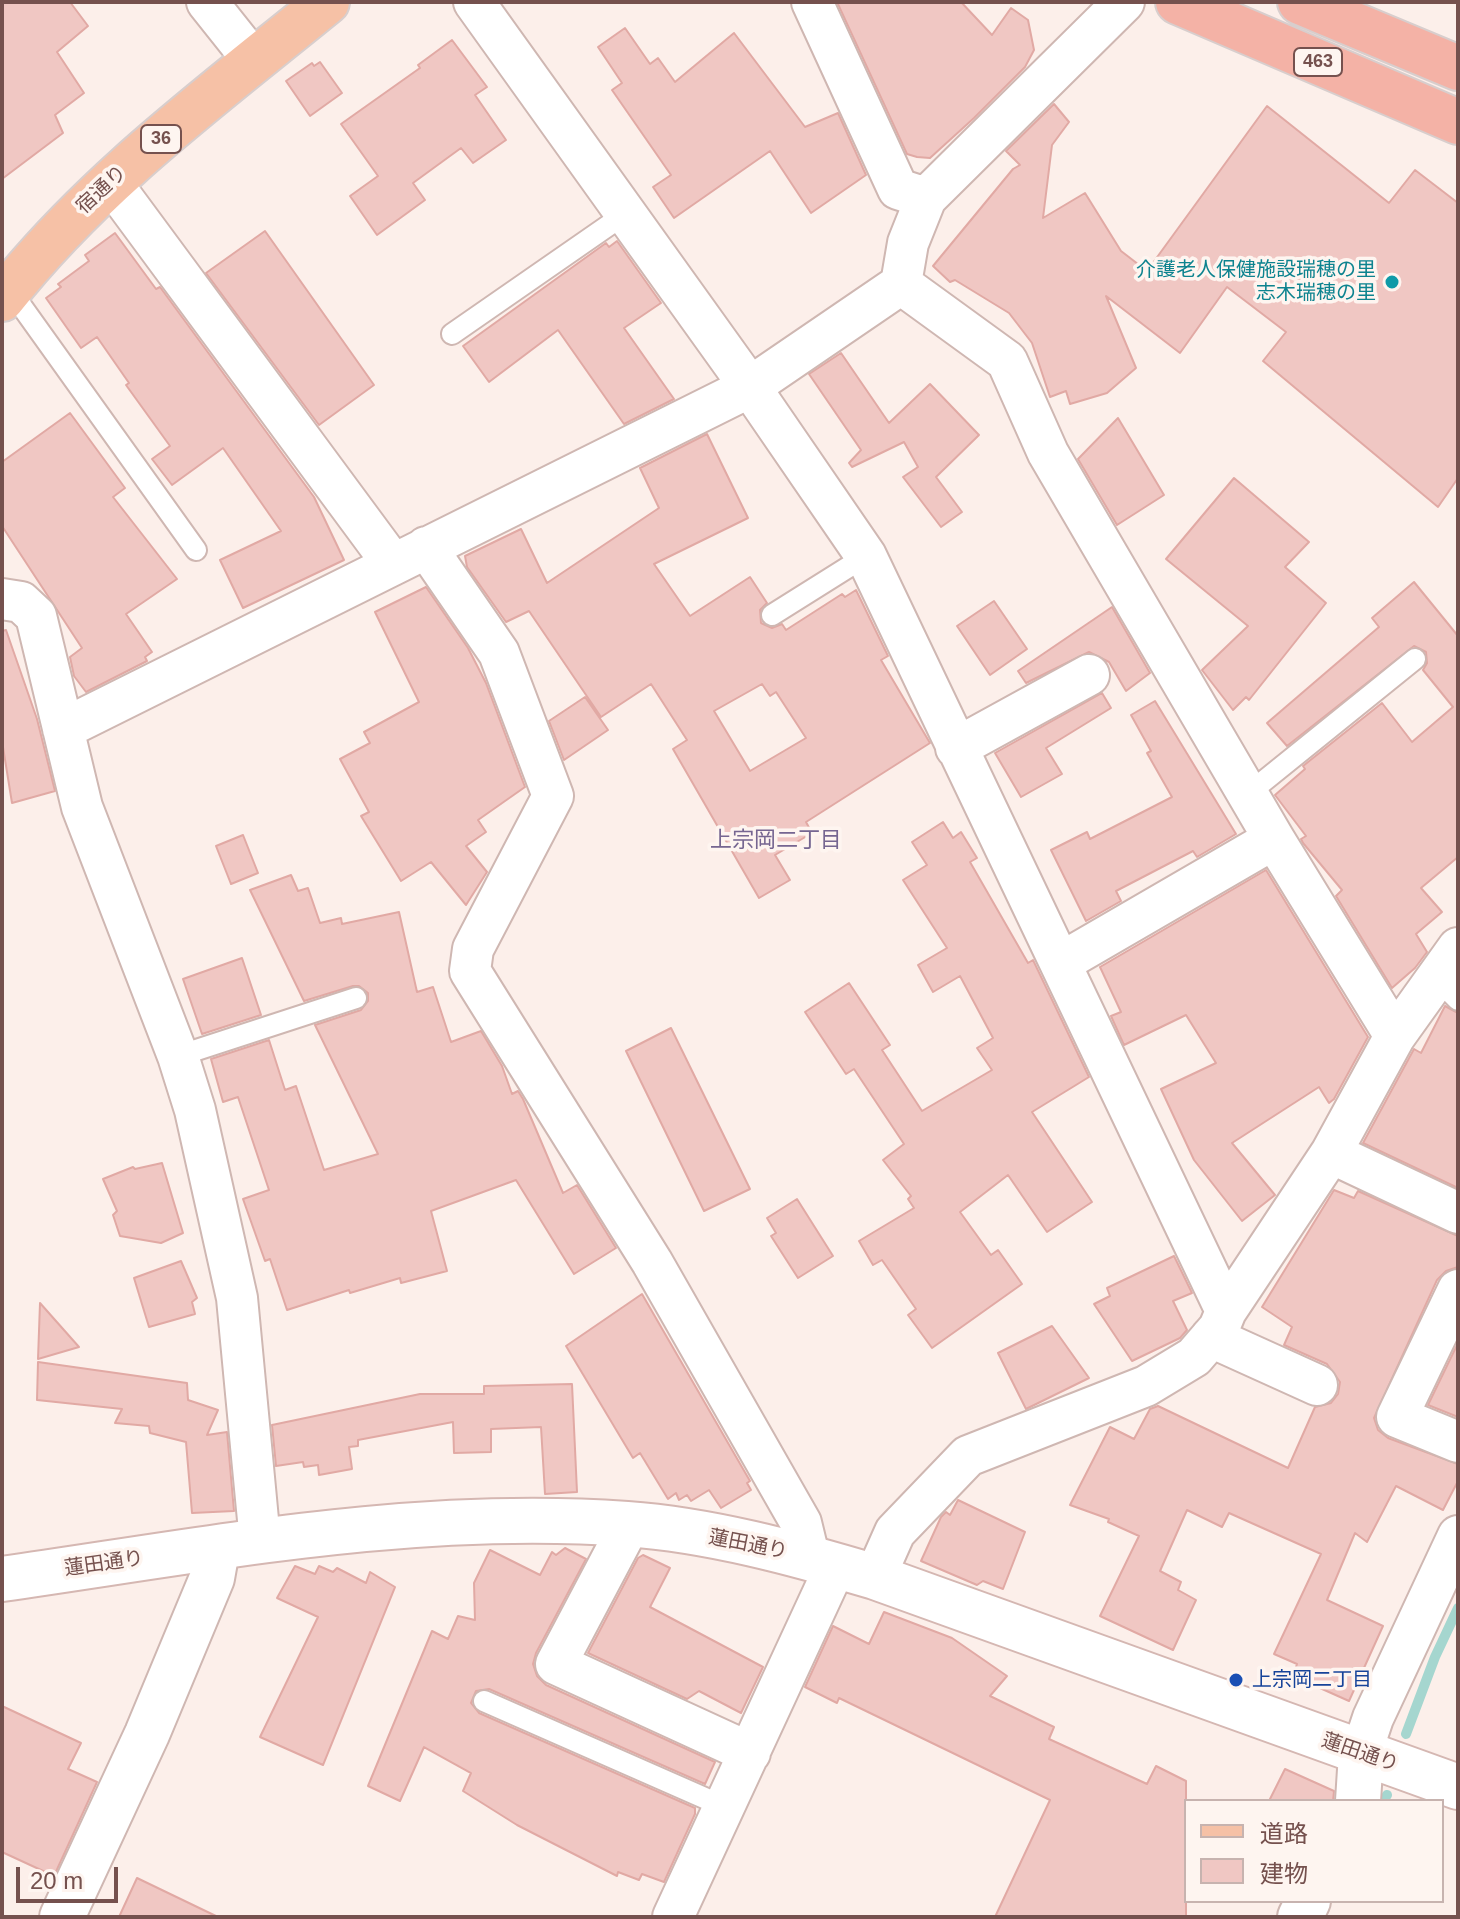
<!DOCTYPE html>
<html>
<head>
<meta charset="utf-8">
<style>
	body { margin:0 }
	#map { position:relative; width:1460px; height:1919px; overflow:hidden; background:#fcefea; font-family:Arial,"Noto Sans JP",sans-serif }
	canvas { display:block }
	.frame { position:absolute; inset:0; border:4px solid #75514e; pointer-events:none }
	.legend { position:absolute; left:1184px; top:1799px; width:260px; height:104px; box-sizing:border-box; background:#fef5f0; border:2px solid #c7b3af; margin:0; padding:10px 14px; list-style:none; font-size:24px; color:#75514e }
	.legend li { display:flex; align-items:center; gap:16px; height:40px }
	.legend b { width:40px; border:2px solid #c7b3af }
	.scale { position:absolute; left:16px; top:1867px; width:102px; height:36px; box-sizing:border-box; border:4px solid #75514e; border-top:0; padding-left:10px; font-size:24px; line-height:28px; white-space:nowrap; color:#75514e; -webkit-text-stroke:6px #fef5f0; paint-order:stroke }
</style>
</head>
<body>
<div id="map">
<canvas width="1460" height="1919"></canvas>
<div class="frame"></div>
<ul class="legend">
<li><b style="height:10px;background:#f6c1a6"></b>道路</li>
<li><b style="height:22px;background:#f0c7c3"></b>建物</li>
</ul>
<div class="scale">20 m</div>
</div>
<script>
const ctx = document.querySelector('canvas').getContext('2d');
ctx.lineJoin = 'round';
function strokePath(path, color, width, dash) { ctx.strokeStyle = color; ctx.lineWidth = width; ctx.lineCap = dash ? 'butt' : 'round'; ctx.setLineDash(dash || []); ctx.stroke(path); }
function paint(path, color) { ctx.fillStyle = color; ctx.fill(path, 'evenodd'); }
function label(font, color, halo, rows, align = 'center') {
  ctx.font = font + ' Arial,"Noto Sans JP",sans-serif'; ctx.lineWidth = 7; ctx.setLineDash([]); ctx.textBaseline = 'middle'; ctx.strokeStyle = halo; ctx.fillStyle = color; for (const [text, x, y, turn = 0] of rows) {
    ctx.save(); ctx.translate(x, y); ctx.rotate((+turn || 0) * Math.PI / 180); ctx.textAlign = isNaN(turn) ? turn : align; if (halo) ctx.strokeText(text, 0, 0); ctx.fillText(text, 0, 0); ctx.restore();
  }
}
strokePath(new Path2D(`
	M1406 1734 1435 1657 1458 1608
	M1383 1801 1387 1795`), '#a5d6cf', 10);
const building = new Path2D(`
	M2 2H70L88 26 57 52 84 93 55 115 63 133 2 179Z
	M837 2H961L992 35 1011 8 1028 20 1034 50 1025 67 974 118 930 158 917 157 907 154Z
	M625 28 650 64 658 58 675 82 734 33 805 127 838 113 866 175 811 213 770 151 674 218 653 187 671 175 612 90 622 83 598 47Z
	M452 40 487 87 475 95 506 140 473 163 461 148 413 183 425 200 377 235 350 196 378 176 341 124 420 68 418 65Z
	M320 62 342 93 310 116 286 81 312 63 314 66Z
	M1054 104 1069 122 1052 145 1043 218 1085 193 1121 251 1147 271 1267 106 1389 203 1415 170 1458 203V478L1438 507 1263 361 1286 332 1227 287 1180 353 1106 296 1136 368 1107 393 1070 404 1066 391 1050 397 1032 343 1009 313 955 280 950 282 933 266 1013 169 1020 165 1006 151Z
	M265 231 374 385 319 425 206 273Z
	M115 233 156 289 160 287 314 497 344 560 243 608 220 560 281 531 223 448 172 485 152 459 170 446 126 385 129 383 97 337 81 348 46 298 61 287 58 284 89 261 85 255Z
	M617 241 661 303 624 328 674 399 624 424 558 330 489 382 463 346 606 243 609 247Z
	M841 353 889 423 930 384 979 435 936 477 962 512 941 527 903 477 918 467 904 442 852 467 849 463 861 450 809 374Z
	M70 413 125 488 113 497 177 579 126 614 152 652 145 657 147 661 86 692 74 676 70 657 82 648 2 526V462Z
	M1118 418 1164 495 1117 525 1078 459Z
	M707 434 748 518 654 564 690 616 750 577 767 603 760 610 761 623 772 628 782 624 786 630 842 594 845 597 856 590 888 656 881 660 930 743 806 822 812 833 775 855 790 880 759 898 673 749 687 740 651 684 601 717 529 611 506 622 467 567 465 556 521 529 547 583 659 508 640 468ZM762 684 770 696 776 692 806 738 750 771 714 711Z
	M1234 478 1309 542 1285 567 1326 603 1249 700 1246 697 1233 710 1202 670 1248 626 1166 559Z
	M1414 582 1458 636V857L1421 888 1442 912 1416 934 1427 952 1415 968 1392 988 1336 896 1342 890 1303 843 1301 839 1306 836 1275 795 1305 769 1303 766 1382 703 1412 742 1453 707 1423 670 1427 663 1426 652 1414 646 1287 746 1267 723 1379 627 1372 618Z
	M426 587 468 648 486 683 525 787 478 820 486 832 466 846 487 872 466 905 431 862 401 881 361 816 369 812 340 759 370 743 364 732 419 702 375 612Z
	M994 601 1027 649 990 675 957 626Z
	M1112 607 1150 673 1126 691 1109 662 1089 652 1026 683 1018 671Z
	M6 630 37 719 55 791 12 803 2 741V631Z
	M1102 693 1111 708 1046 748 1062 774 1021 797 995 753Z
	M585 697 608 730 564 760 549 721Z
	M1155 701 1236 834 1197 857 1193 851 1116 891 1121 901 1086 921 1051 850 1087 832 1090 839 1172 797 1147 753 1151 751 1131 715Z
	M943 822 953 838 961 832 977 858 970 862 1028 963 1033 960 1089 1077 1032 1112 1092 1202 1047 1232 1008 1175 960 1212 991 1255 998 1250 1022 1284 932 1348 908 1315 916 1309 882 1260 873 1265 859 1241 914 1208 908 1199 911 1196 883 1160 904 1144 854 1069 846 1074 805 1012 849 983 890 1045 882 1050 922 1111 992 1070 977 1048 993 1038 960 976 933 992 918 965 947 948 903 880 927 865 912 842Z
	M243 835 258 873 231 884 216 846Z
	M1266 870 1368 1037 1334 1099 1329 1103 1319 1087 1232 1143 1275 1195 1242 1221 1194 1160 1161 1089 1216 1063 1186 1015 1124 1045 1111 1016 1121 1012 1100 967Z
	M291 875 298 891 308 888 320 923 341 918 342 924 399 912 417 992 433 987 451 1042 481 1031 502 1066 512 1094 518 1091 523 1099 563 1193 577 1185 616 1248 574 1274 516 1180 431 1211 447 1271 401 1283 400 1278 350 1293 349 1290 287 1310 270 1259 265 1261 243 1199 269 1190 238 1097 223 1102 211 1059 269 1040 285 1090 296 1086 324 1170 378 1154 315 1025 361 1010 368 1001V993L359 986H353L304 1001 250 890Z
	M242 958 261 1015 202 1034 183 979Z
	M1445 1006 1458 1013V1188L1363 1143 1414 1049 1421 1053Z
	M671 1028 750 1189 704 1211 626 1051Z
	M162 1163 183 1233 161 1243 120 1236 113 1215 117 1211 103 1179 133 1167 135 1169Z
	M1334 1190 1354 1198 1358 1191 1458 1236V1267L1446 1271 1437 1280 1374 1418 1378 1430 1388 1438 1458 1464V1481L1443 1510 1396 1486 1367 1542 1355 1533 1327 1600 1383 1626 1349 1701 1293 1676 1297 1664 1274 1654 1321 1554 1229 1513 1222 1527 1187 1510 1160 1571 1181 1582 1178 1590 1196 1600 1173 1650 1100 1616 1139 1536 1108 1522 1109 1519 1070 1505 1110 1427 1134 1439 1150 1409 1158 1406 1288 1468 1315 1407 1331 1403 1338 1394 1340 1382 1327 1364 1284 1345 1292 1327 1262 1307Z
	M797 1199 833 1256 798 1278 771 1236 776 1233 767 1218Z
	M1174 1256 1192 1293 1173 1301 1187 1330 1180 1338 1132 1361 1094 1304 1110 1296 1107 1288Z
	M181 1261 197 1298 192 1302 195 1314 149 1327 134 1278Z
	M642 1294 750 1481 747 1483 751 1490 721 1508 709 1490 691 1501 687 1495 679 1500 676 1493 668 1499 640 1453 633 1458 566 1346Z
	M40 1303 79 1347 38 1359Z
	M1052 1326 1089 1378 1026 1409 998 1353Z
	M1458 1343V1417L1428 1405Z
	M38 1362 187 1383 188 1400 218 1410 207 1435 227 1432 234 1511 192 1513 186 1442 150 1433 149 1426 115 1423 122 1409 37 1400Z
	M572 1384 577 1492 545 1494 541 1427 491 1429V1452L454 1453 453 1422 358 1440V1446L349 1447 352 1469 319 1475 318 1465 304 1467 303 1462 276 1466 272 1425 420 1394H484V1386Z
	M958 1500 1025 1532 1003 1589 983 1581 977 1585 921 1561 941 1517 946 1512 950 1515Z
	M565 1548 586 1559 536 1653 533 1664 537 1676 546 1685 715 1762 705 1784 489 1689 476 1691 471 1703 479 1713 695 1808V1814L664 1882 642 1874 639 1880 618 1872 617 1876 517 1825 463 1791 471 1773 424 1747 400 1801 368 1786 432 1631 448 1639 458 1616 475 1620 474 1583 490 1550 540 1575 552 1552 556 1555Z
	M643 1555 670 1568 650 1607 763 1667 741 1713 699 1691 687 1699 588 1653 638 1558Z
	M295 1566 315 1574 319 1566 333 1572 337 1568 366 1583 370 1572 395 1587 323 1765 260 1737 318 1617 277 1598Z
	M884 1612 952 1638 1007 1676 990 1696 1054 1727 1049 1739 1147 1784 1156 1766 1186 1781V1917H995L1050 1800 839 1698 837 1703 805 1687 833 1626 869 1644Z
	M2 1706 81 1743 68 1769 97 1782 54 1876 2 1852Z
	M1285 1769 1334 1791 1333 1801H1269Z
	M137 1878 218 1917H119Z`);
paint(building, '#f0c7c3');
strokePath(building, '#e1a9a4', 2);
const service = new Path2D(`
	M10 290 196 550
	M452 334 625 214
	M772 615 866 556
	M1249 793 1415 659
	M1435 977 1458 1000
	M178 1056 356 998
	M484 1701 725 1807`);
const minor = new Path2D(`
	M207 2 254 61
	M474 2 750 387 866 556 1226 1311
	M812 2 898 189 926 198
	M110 181 393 564
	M901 284 1007 361 1048 453 1274 839 1395 1036
	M426 547 499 653 553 796 473 949 470 971 652 1262 801 1523 809 1556
	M2 599 21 602 36 616 82 807 178 1056 195 1110 237 1298 260 1541
	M63 729 750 387 901 284 908 243 926 198 1124 2
	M956 748 1089 675
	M1062 962 1274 839
	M1331 1153 1458 1213
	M1458 1290 1397 1417 1458 1442
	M1211 1337 1317 1385
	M630 1524 556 1664 750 1753
	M875 1577 895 1532 968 1456 1146 1386 1194 1357 1219 1328 1226 1311 1331 1153 1395 1036 1458 948
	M1361 1754 1373 1718 1458 1536
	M673 1917 836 1565`);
const tertiary = new Path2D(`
	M1358 1801 1361 1754
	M62 1917 147 1734 212 1578 217 1550
	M1300 1917 1308 1901`);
const secondary = new Path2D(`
	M2 1579C212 1549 413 1509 627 1524 710 1530 795 1553 875 1577L1458 1787`);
const primary = new Path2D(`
	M2 299C93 183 213 95 327 2`);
const trunk = new Path2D(`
	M1178 2 1458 122
	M1300 2 1458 68`);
strokePath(service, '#cfb7b2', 24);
strokePath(minor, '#cfb7b2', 44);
strokePath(tertiary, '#cfb7b2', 48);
strokePath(secondary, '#d5b7b2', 48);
strokePath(primary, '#d8cecd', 48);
strokePath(trunk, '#d8cecd', 48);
strokePath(service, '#fff', 20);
strokePath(minor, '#fff', 40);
strokePath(tertiary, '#fff', 44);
strokePath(secondary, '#fff', 44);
strokePath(primary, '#f6c1a6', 44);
strokePath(trunk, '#f4b2a6', 44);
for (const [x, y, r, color] of [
	[1392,282,8,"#0f9aa8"],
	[1236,1680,8,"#1a4fb4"]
]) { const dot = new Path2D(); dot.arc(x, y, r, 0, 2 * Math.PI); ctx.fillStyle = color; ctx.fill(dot); strokePath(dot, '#fef5f0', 3); }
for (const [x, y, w] of [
	[1318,62,48],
	[161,139,40]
]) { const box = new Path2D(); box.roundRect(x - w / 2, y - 14, w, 28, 6); ctx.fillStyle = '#fef5f0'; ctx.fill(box); strokePath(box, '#75514e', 2); }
label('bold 18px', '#75514e', null, [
	["463",1318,62],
	["36",161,139]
]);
label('20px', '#75514e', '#fef5f0', [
	["宿通り",102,190,-43],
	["蓮田通り",748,1545,11],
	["蓮田通り",104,1564,-8],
	["蓮田通り",1360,1753,19]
]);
label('20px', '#0d838f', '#fef5f0', [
	["介護老人保健施設瑞穂の里",1376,270],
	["志木瑞穂の里",1376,293]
], 'right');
label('20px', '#164399', '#fef5f0', [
	["上宗岡二丁目",1252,1680]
], 'left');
label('22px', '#766691', '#fef5f0', [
	["上宗岡二丁目",776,841]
]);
</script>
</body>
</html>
